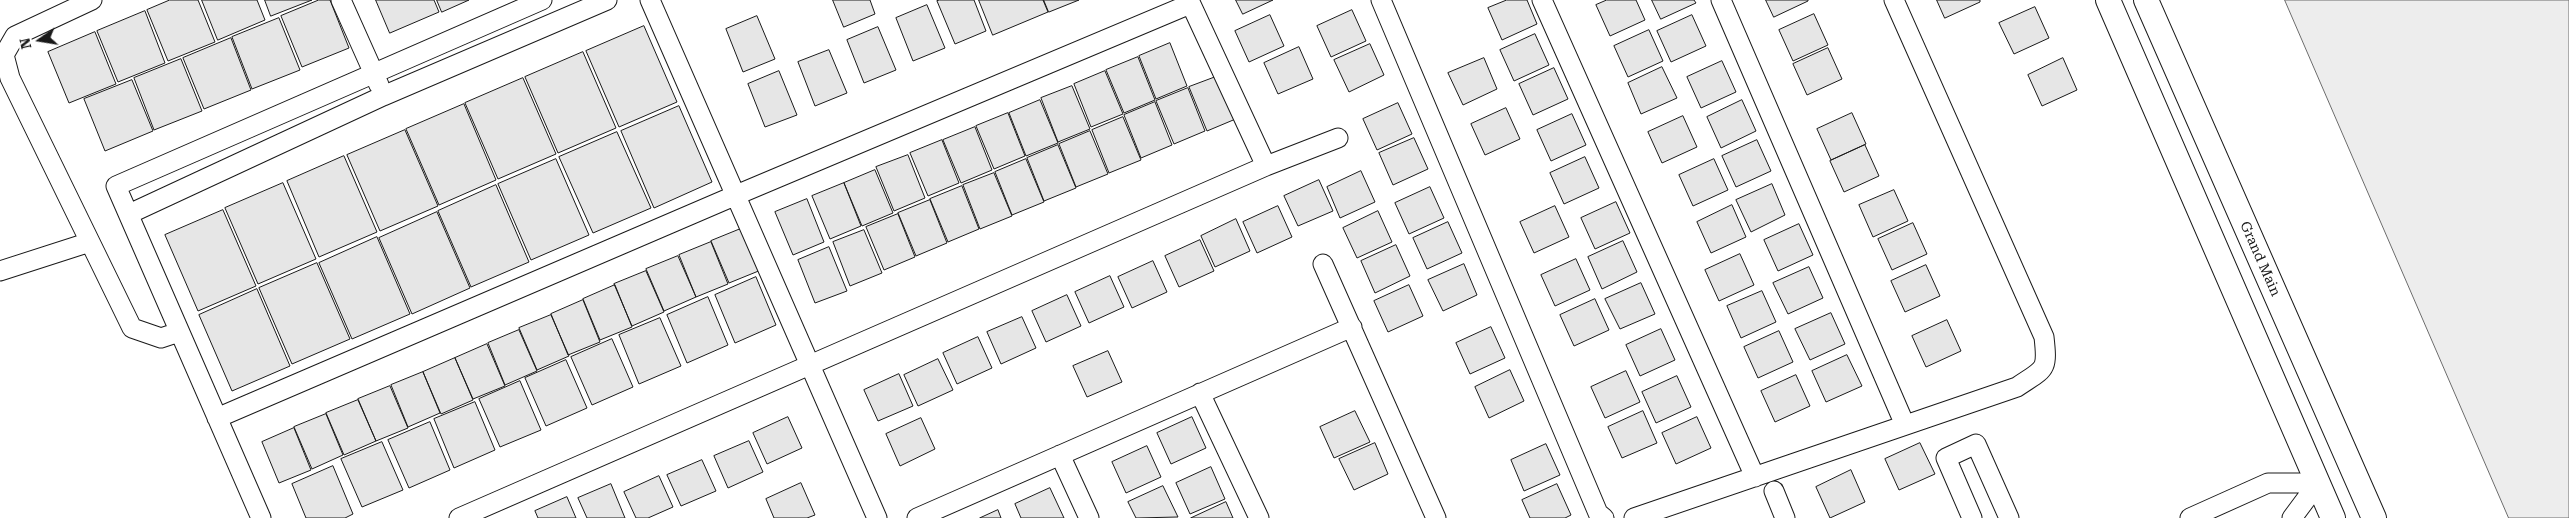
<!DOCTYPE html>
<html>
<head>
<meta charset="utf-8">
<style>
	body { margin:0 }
	#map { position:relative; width:2569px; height:518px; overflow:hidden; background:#fff; font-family:"Roboto Serif",serif }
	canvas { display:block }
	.north { position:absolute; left:15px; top:15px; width:50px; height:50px; -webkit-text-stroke:4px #fff; paint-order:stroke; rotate:257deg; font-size:14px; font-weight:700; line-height:20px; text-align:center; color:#1a1a1a }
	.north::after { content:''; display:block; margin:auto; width:18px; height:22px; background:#1a1a1a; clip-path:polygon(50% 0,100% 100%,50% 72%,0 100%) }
</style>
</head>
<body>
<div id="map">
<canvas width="2569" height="518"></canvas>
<div class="north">N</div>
</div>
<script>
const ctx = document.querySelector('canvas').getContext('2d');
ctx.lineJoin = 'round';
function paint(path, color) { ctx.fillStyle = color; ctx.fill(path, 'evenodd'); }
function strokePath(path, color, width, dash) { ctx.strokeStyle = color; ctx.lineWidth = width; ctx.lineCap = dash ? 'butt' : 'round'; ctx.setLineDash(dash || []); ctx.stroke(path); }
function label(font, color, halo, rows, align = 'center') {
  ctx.font = font + ' "Roboto Serif",serif'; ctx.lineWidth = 4; ctx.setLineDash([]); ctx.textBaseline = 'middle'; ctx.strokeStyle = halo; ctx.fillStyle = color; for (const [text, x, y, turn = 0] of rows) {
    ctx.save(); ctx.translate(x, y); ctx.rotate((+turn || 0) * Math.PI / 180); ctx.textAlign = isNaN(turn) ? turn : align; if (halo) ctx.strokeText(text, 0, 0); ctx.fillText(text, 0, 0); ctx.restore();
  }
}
const built = new Path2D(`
	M2285 0H2569V518H2509Z`);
paint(built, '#ededed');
strokePath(built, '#6a6a6a', 1);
const building = new Path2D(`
	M170 0H198L215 42 168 61 147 10Z
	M202 0H257L265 20 218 40Z
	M265 0H312L271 16Z
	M319 0H330L349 48 302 67 281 16Z
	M376 0H434L439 12 390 33Z
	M437 0H469L442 12Z
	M833 0H870L875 14 844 27Z
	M940 0H974L986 31 955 44 937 1Z
	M979 0H1043L1048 12 993 35Z
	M1044 0H1079L1049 12Z
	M1236 0H1273L1243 14Z
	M1507 0H1527L1537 24 1502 40 1488 8Z
	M1607 0H1636L1645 20 1610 36 1596 5Z
	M1652 0H1694L1696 3 1661 19Z
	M1766 0H1808V1L1774 17Z
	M1937 0H1980V2L1945 18Z
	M927 5 945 48 913 61 896 18Z
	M2035 7 2049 38 2014 54 1999 23Z
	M1352 10 1366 41 1331 57 1317 26Z
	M145 11 165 63 118 82 97 31Z
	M1814 14 1828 45 1793 61 1779 30Z
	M1270 15 1284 46 1249 62 1235 31Z
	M1692 15 1706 46 1671 62 1657 31Z
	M757 16 775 59 743 72 726 29Z
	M279 18 300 70 252 89 232 37Z
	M644 26 677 102 619 127 586 51Z
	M878 27 896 70 864 83 847 40Z
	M1649 30 1663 61 1628 77 1614 46Z
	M95 32 116 84 69 103 48 52Z
	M1535 34 1549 65 1514 81 1500 50Z
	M231 38 251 90 204 109 183 58Z
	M1170 43 1187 86 1156 99 1139 56Z
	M1370 44 1384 75 1349 92 1334 60Z
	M1299 47 1313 79 1278 94 1264 63Z
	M1828 48 1842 79 1807 95 1793 64Z
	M829 50 847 93 815 106 798 62Z
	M583 52 616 128 558 153 525 77Z
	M1138 57 1155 100 1124 113 1106 70Z
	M1484 58 1497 89 1463 105 1448 73Z
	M2063 58 2077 90 2042 106 2028 75Z
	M181 59 202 111 154 130 134 78Z
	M1722 61 1736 92 1701 108 1687 77Z
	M1662 67 1677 98 1641 114 1628 83Z
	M1554 68 1568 99 1533 115 1519 84Z
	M779 71 797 115 765 127 748 84Z
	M1105 71 1123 114 1091 127 1074 84Z
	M1221 75 1238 118 1207 131 1189 87Z
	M523 78 556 154 498 179 465 103Z
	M132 80 153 131 105 151 84 99Z
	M1072 86 1090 129 1058 142 1041 98Z
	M1188 88 1205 131 1174 144 1156 101Z
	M1040 100 1058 143 1026 156 1009 113Z
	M1742 100 1756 131 1721 148 1707 117Z
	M1155 102 1172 145 1141 158 1124 115Z
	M1398 103 1412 134 1377 150 1363 119Z
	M464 104 496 180 439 205 406 129Z
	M679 106 712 182 654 208 621 131Z
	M1506 108 1520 139 1485 155 1471 124Z
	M1008 113 1025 156 994 169 976 126Z
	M1852 113 1866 144 1831 160 1817 129Z
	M1572 114 1586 145 1551 161 1537 130Z
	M1683 116 1697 147 1662 163 1648 132Z
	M1123 117 1141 160 1109 173 1092 130Z
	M975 127 992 170 961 183 943 140Z
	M405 130 438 206 380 231 347 155Z
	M1090 131 1108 174 1076 187 1059 144Z
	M617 132 651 208 593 233 559 157Z
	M1414 138 1428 169 1393 185 1379 153Z
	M942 140 959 183 928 196 910 153Z
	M1757 140 1771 171 1736 187 1722 156Z
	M1058 145 1076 188 1044 201 1027 158Z
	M1865 145 1879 176 1844 192 1830 161Z
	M908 155 925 198 894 211 876 167Z
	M344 156 377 232 319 257 287 181Z
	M1585 157 1599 188 1564 204 1550 173Z
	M556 159 589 235 531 260 498 184Z
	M1026 159 1044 202 1012 215 995 172Z
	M1714 159 1728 190 1693 206 1679 175Z
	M875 170 893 213 862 226 844 183Z
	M1361 171 1375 202 1340 218 1327 187Z
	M994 173 1012 216 980 229 963 185Z
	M1319 180 1333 211 1298 226 1284 196Z
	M283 183 316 259 258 284 225 208Z
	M844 183 861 226 830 239 812 196Z
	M1772 184 1785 215 1751 232 1736 200Z
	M496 185 529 262 471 287 438 211Z
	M962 186 979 229 948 242 930 199Z
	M1430 187 1444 218 1409 234 1395 203Z
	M1894 190 1908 221 1873 237 1859 205Z
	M807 199 824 242 793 255 775 212Z
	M930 200 947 243 916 256 898 213Z
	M1616 202 1630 233 1595 249 1581 218Z
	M1732 205 1746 237 1711 253 1697 222Z
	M1278 206 1292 237 1257 253 1243 222Z
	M1555 206 1569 237 1534 253 1520 222Z
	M223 210 256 286 198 311 165 235Z
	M1378 211 1392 242 1357 258 1343 228Z
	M437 212 470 288 412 314 379 238Z
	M898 214 915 257 884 270 866 227Z
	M1236 219 1250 251 1215 267 1201 236Z
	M1448 222 1462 253 1427 269 1413 238Z
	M1913 223 1927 254 1892 270 1878 239Z
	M1799 224 1813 255 1778 271 1764 240Z
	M743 228 761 270 729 283 711 241Z
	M864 230 882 273 850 286 833 242Z
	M377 237 410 314 352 339 319 263Z
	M1200 240 1214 271 1179 287 1165 256Z
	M1623 241 1637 272 1602 289 1588 257Z
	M711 242 728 284 696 297 679 255Z
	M1396 245 1410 276 1375 293 1361 261Z
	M829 247 847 291 815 303 798 260Z
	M1740 254 1754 285 1719 301 1705 270Z
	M678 256 696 297 664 311 646 269Z
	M1576 259 1590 290 1555 306 1541 275Z
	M1153 261 1167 292 1132 308 1118 277Z
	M317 263 350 339 292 364 259 288Z
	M1464 264 1477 295 1443 311 1428 280Z
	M1926 265 1940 296 1905 312 1891 281Z
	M1809 267 1823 298 1788 314 1773 283Z
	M646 271 664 312 632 326 614 284Z
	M1110 276 1124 307 1089 323 1075 292Z
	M756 277 776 325 735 343 715 295Z
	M1641 283 1655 314 1620 329 1605 299Z
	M615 285 632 327 600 340 583 299Z
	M1409 285 1423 316 1388 332 1374 301Z
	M257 289 290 366 232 391 199 315Z
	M1762 291 1776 322 1741 338 1727 306Z
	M1067 295 1081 326 1046 342 1032 311Z
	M708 297 728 345 687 363 667 315Z
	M1595 299 1609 330 1574 346 1560 315Z
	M583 300 600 342 568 355 551 314Z
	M1831 313 1845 344 1810 360 1795 329Z
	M551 315 569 356 537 370 519 328Z
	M1022 317 1036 348 1001 364 987 332Z
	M660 318 681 366 639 384 619 335Z
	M1947 320 1961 351 1926 367 1912 336Z
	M1491 327 1505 358 1470 374 1456 343Z
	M1661 329 1675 360 1640 376 1626 345Z
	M519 330 537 371 505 385 488 343Z
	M1779 331 1793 362 1758 378 1744 347Z
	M978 337 992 368 957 384 943 353Z
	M612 339 633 387 592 405 571 357Z
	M487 344 505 386 473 399 455 358Z
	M1108 351 1122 382 1087 397 1073 366Z
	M1847 355 1862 386 1826 402 1812 371Z
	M455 358 473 400 441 414 423 372Z
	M938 359 953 390 918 406 904 375Z
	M566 360 587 408 546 426 525 378Z
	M1510 370 1524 401 1489 418 1475 387Z
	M1626 371 1640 402 1605 418 1591 387Z
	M423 372 440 413 408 427 391 385Z
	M899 374 913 406 878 421 864 390Z
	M1796 375 1810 406 1775 422 1761 391Z
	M1677 376 1691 407 1656 423 1642 392Z
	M520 381 541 430 500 447 479 399Z
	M390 386 408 428 376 441 358 399Z
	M358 400 376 441 344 455 326 413Z
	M475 402 495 450 454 468 434 419Z
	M1355 411 1370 442 1334 458 1320 427Z
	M1643 411 1657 443 1622 458 1608 427Z
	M326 414 343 455 312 469 294 427Z
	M788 417 802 448 767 464 753 433Z
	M1192 417 1206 448 1171 464 1157 433Z
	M1697 417 1711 448 1676 464 1662 433Z
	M921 418 935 449 900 466 886 434Z
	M430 422 450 470 409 488 388 440Z
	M294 428 311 470 279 483 262 442Z
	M749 441 763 472 728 488 714 456Z
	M382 442 403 490 362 507 341 459Z
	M1375 443 1388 474 1354 490 1339 459Z
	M1920 443 1935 474 1899 490 1885 459Z
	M1546 444 1560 475 1524 491 1511 460Z
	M1147 446 1161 477 1126 493 1112 462Z
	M702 460 716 491 681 506 667 475Z
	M333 466 353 514 345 518H306L292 484Z
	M1211 467 1225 499 1190 514 1176 483Z
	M1851 470 1865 502 1830 518 1816 487Z
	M659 476 673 507 648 518H636L624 492Z
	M801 483 815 515 807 518H774L766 499Z
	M611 484 625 518H587L578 498Z
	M1557 484 1571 515 1565 518H1530L1522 500Z
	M1163 486 1178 517 1136 518 1128 502Z
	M1050 488 1064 518H1021L1015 504Z
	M567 497 576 518H538L535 511Z
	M1226 502 1233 518H1191Z
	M998 510 1001 518H980Z`);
paint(building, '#e6e6e6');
strokePath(building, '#1a1a1a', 1);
const minor = new Path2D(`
	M92 0 15 36 4 55 10 78 132 328 161 338 179 332
	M341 0 379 85
	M650 0 877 518
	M1189 0 1266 166
	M1381 0 1598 513 1604 518
	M1542 0 1755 477
	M1721 0 1905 425
	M129 214 383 96 607 0
	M1323 264 1436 518
	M0 271 90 242
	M1200 393 1259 518
	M217 418 734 196 1190 4
	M1060 455 1089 518
	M1774 491 1785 518
	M261 518 116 186 542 0
	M459 518 1266 166 1338 138
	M917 518 1352 327
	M1634 518 2017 387C2045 368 2048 372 2044 337L1894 0
	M1972 518 1946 458 1976 444 2009 518
	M2190 518 2268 483H2318
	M2292 518 2318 483`);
const tertiary = new Path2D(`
	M2108 0 2333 518
	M2146 0 2374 518`);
strokePath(minor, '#1a1a1a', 21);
strokePath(tertiary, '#1a1a1a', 26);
strokePath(minor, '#fff', 19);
strokePath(tertiary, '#fff', 24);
label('14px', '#1a1a1a', '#fff', [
	["Grand Main",2260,259,66]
]);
</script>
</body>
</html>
